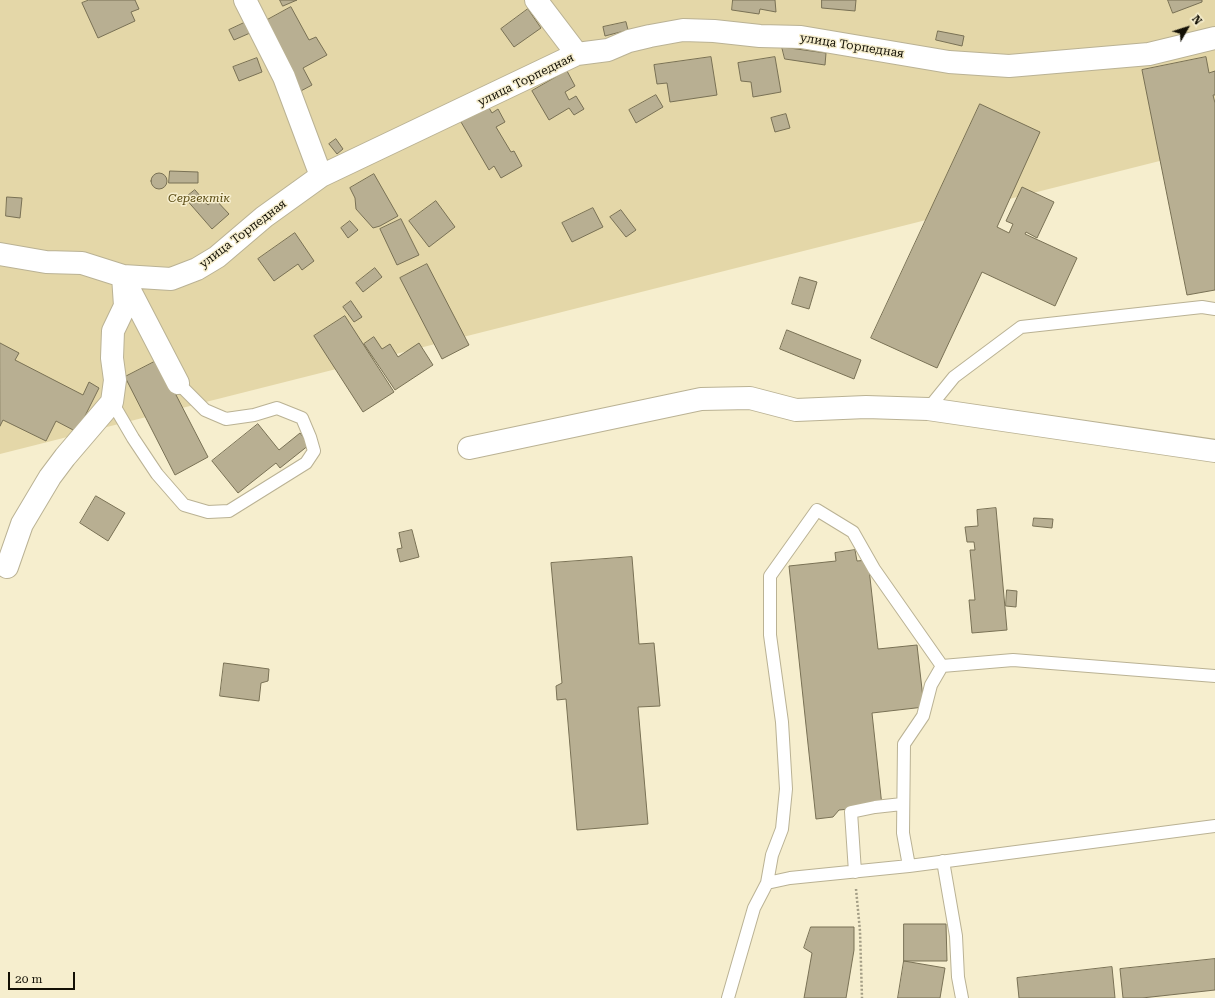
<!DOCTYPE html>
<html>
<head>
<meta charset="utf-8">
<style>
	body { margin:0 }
	#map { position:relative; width:1215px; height:998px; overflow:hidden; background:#f6eece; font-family:"Roboto Serif",serif }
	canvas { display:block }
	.north { position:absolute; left:1167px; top:8px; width:40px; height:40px; -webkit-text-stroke:3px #f6eece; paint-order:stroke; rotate:51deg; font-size:11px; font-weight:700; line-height:16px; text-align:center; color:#131005 }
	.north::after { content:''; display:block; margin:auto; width:14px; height:18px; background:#131005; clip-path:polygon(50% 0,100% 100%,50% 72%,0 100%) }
	.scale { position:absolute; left:8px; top:972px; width:67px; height:18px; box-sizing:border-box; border:2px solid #131005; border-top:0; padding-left:5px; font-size:12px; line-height:14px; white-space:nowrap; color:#131005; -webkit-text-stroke:3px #f6eece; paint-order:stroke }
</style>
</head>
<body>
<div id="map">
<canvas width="1215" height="998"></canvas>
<div class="north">N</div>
<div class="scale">20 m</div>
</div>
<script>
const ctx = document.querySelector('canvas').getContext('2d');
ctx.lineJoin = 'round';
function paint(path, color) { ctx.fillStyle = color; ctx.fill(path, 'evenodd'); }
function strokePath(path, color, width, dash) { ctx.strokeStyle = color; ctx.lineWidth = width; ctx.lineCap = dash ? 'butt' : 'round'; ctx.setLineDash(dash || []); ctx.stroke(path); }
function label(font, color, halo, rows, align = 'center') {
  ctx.font = font + ' "Roboto Serif",serif'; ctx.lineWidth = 3; ctx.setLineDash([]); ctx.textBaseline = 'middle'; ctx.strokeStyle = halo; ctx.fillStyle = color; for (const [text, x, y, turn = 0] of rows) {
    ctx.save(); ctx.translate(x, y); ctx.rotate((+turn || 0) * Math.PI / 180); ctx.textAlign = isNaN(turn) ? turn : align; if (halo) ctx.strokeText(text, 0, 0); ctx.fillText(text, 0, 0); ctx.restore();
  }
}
paint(new Path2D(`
	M0 0H1215V147L0 454Z`), '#e4d7a8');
const building = new Path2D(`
	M89 0H135L139 9 131 12 135 21 98 38 82 3Z
	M280 0H297L283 6Z
	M733 0H775L776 12 760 9 759 14 732 10Z
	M822 0H856L855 11 822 8Z
	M1168 0H1202V2L1173 13Z
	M291 7 309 40 316 37 327 55 303 68 312 85 297 93 260 24Z
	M528 9 541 28 514 47 501 29Z
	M626 22 628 30 605 36 603 27Z
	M244 23 250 33 234 40 229 30Z
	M938 31 964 36 962 46 936 40Z
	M782 47 826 53 825 65 785 59Z
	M711 57 717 95 670 102 667 83 657 84 654 65Z
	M775 57 781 92 753 97 751 82 741 81 738 63Z
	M1206 57 1209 73 1215 71V95H1213L1215 103V290L1187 295 1142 70Z
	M257 58 262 72 239 81 233 67Z
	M567 71 575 86 565 92 569 100 576 96 584 109 574 115 569 108 549 120 532 91Z
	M656 95 663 107 636 123 629 110Z
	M980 104 1040 132 997 227 1009 233 1013 224 1006 221 1022 187 1054 202 1037 238 1026 232 1025 234 1077 258 1055 306 982 272 937 368 871 338Z
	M488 106 492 113 498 109 505 122 496 127 511 152 514 151 522 166 501 178 494 166 489 170 461 122Z
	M786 114 790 128 775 132 771 118Z
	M336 139 343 149 337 154 329 144Z
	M170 171 198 172V183H169Z
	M151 181a8 8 0 1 1 16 0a8 8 0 1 1-16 0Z
	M374 174 398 216 380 226 373 228 356 209 355 198 350 188Z
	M195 190 208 205 215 199 229 214 212 229 185 198Z
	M7 197 22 198 20 218 6 216Z
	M436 201 455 227 429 247 409 221Z
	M593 208 603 227 572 242 562 223Z
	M621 210 636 230 626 237 610 217Z
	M401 219 419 255 397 265 380 229Z
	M350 221 358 230 348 238 341 228Z
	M295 233 314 261 302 270 298 264 274 281 258 259Z
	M427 264 469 345 442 359 400 278Z
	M375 268 382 277 363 292 356 283Z
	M800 277 817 282 809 309 792 304Z
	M351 301 362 317 354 322 343 307Z
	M345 316 394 392 363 412 314 336Z
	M787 330 861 360 854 379 780 349Z
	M374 337 382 349 390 344 398 357 419 343 433 365 395 390 364 344Z
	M0 343 19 353 15 360 83 395 89 382 99 388 77 432 56 421 46 441 3 420 0 426Z
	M158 360 208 457 175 475 125 377Z
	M258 424 279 450 300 433 309 445 280 468 276 463 238 493 212 461Z
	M96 496 125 513 108 541 80 523Z
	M996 508 1007 630 972 633 969 600H975L970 550H975L974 542H967L965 527 978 526 977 510Z
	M1034 518 1053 519 1052 528 1033 526Z
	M412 530 419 557 400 562 397 549 402 548 399 533Z
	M855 550 857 561 868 560 878 649 917 645 924 707 872 713 882 806 839 810 833 817 816 819 789 566 836 561 835 553Z
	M632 557 639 644 654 643 660 706 638 707 648 824 577 830 566 699 557 700 556 686 562 683 551 563Z
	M1007 590 1017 591 1016 607 1006 606Z
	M224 663 269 669 268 681 261 683 259 701 220 696Z
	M904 924H946L947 961H904Z
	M811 927H854V950L846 998H804L812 953 804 948Z
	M1215 959V990L1142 998H1123L1120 969Z
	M904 961 945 968 940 998H898Z
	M1112 967 1115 998H1019L1017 978Z`);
paint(building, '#b8af92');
strokePath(building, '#797155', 1);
const lane = new Path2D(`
	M112 402 133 438 157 474 184 505 208 512 229 511 306 463 314 451 310 437 302 418 277 408 254 415 226 419 205 410 178 383
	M928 409 954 377 1021 327 1202 307 1215 309
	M942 666 1013 660 1215 676
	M943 861 956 936 958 977 962 998
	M909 866 903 833 904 744 923 716 931 685 942 666
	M855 872 851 812 875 807 902 804
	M767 883 772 855 782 829 786 789 782 722 770 635V576L817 510 853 532 874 569 942 666
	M728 998 754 908 767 883 790 878 909 866 1215 826`);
const street = new Path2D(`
	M245 0 284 77 321 176
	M536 0 577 54
	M0 254 46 262 82 263 123 276 171 279 197 269 217 257 264 217 321 176 577 54 608 50 629 41 650 36 683 30 714 31 760 36 801 37 949 62 1009 66 1149 54 1215 38
	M126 283 178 383
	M469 448 701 399 750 398 796 410 866 407 928 409 1215 451
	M7 567 22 524 50 477 65 457 112 402 115 380 112 358 113 331 125 306 123 276`);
strokePath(lane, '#bab294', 14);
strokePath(street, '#bab294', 24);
strokePath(new Path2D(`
	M856 889 860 931 862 998`), '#a39d85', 2.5, [2, 2]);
strokePath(lane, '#fff', 12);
strokePath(street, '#fff', 22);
label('12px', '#131005', '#f6eece', [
	["улица Торпедная",852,46,9],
	["улица Торпедная",526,80,-26],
	["улица Торпедная",243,234,-37]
]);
label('italic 12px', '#5a4b13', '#f6eece', [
	["Сергектік",199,198]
]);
</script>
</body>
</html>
